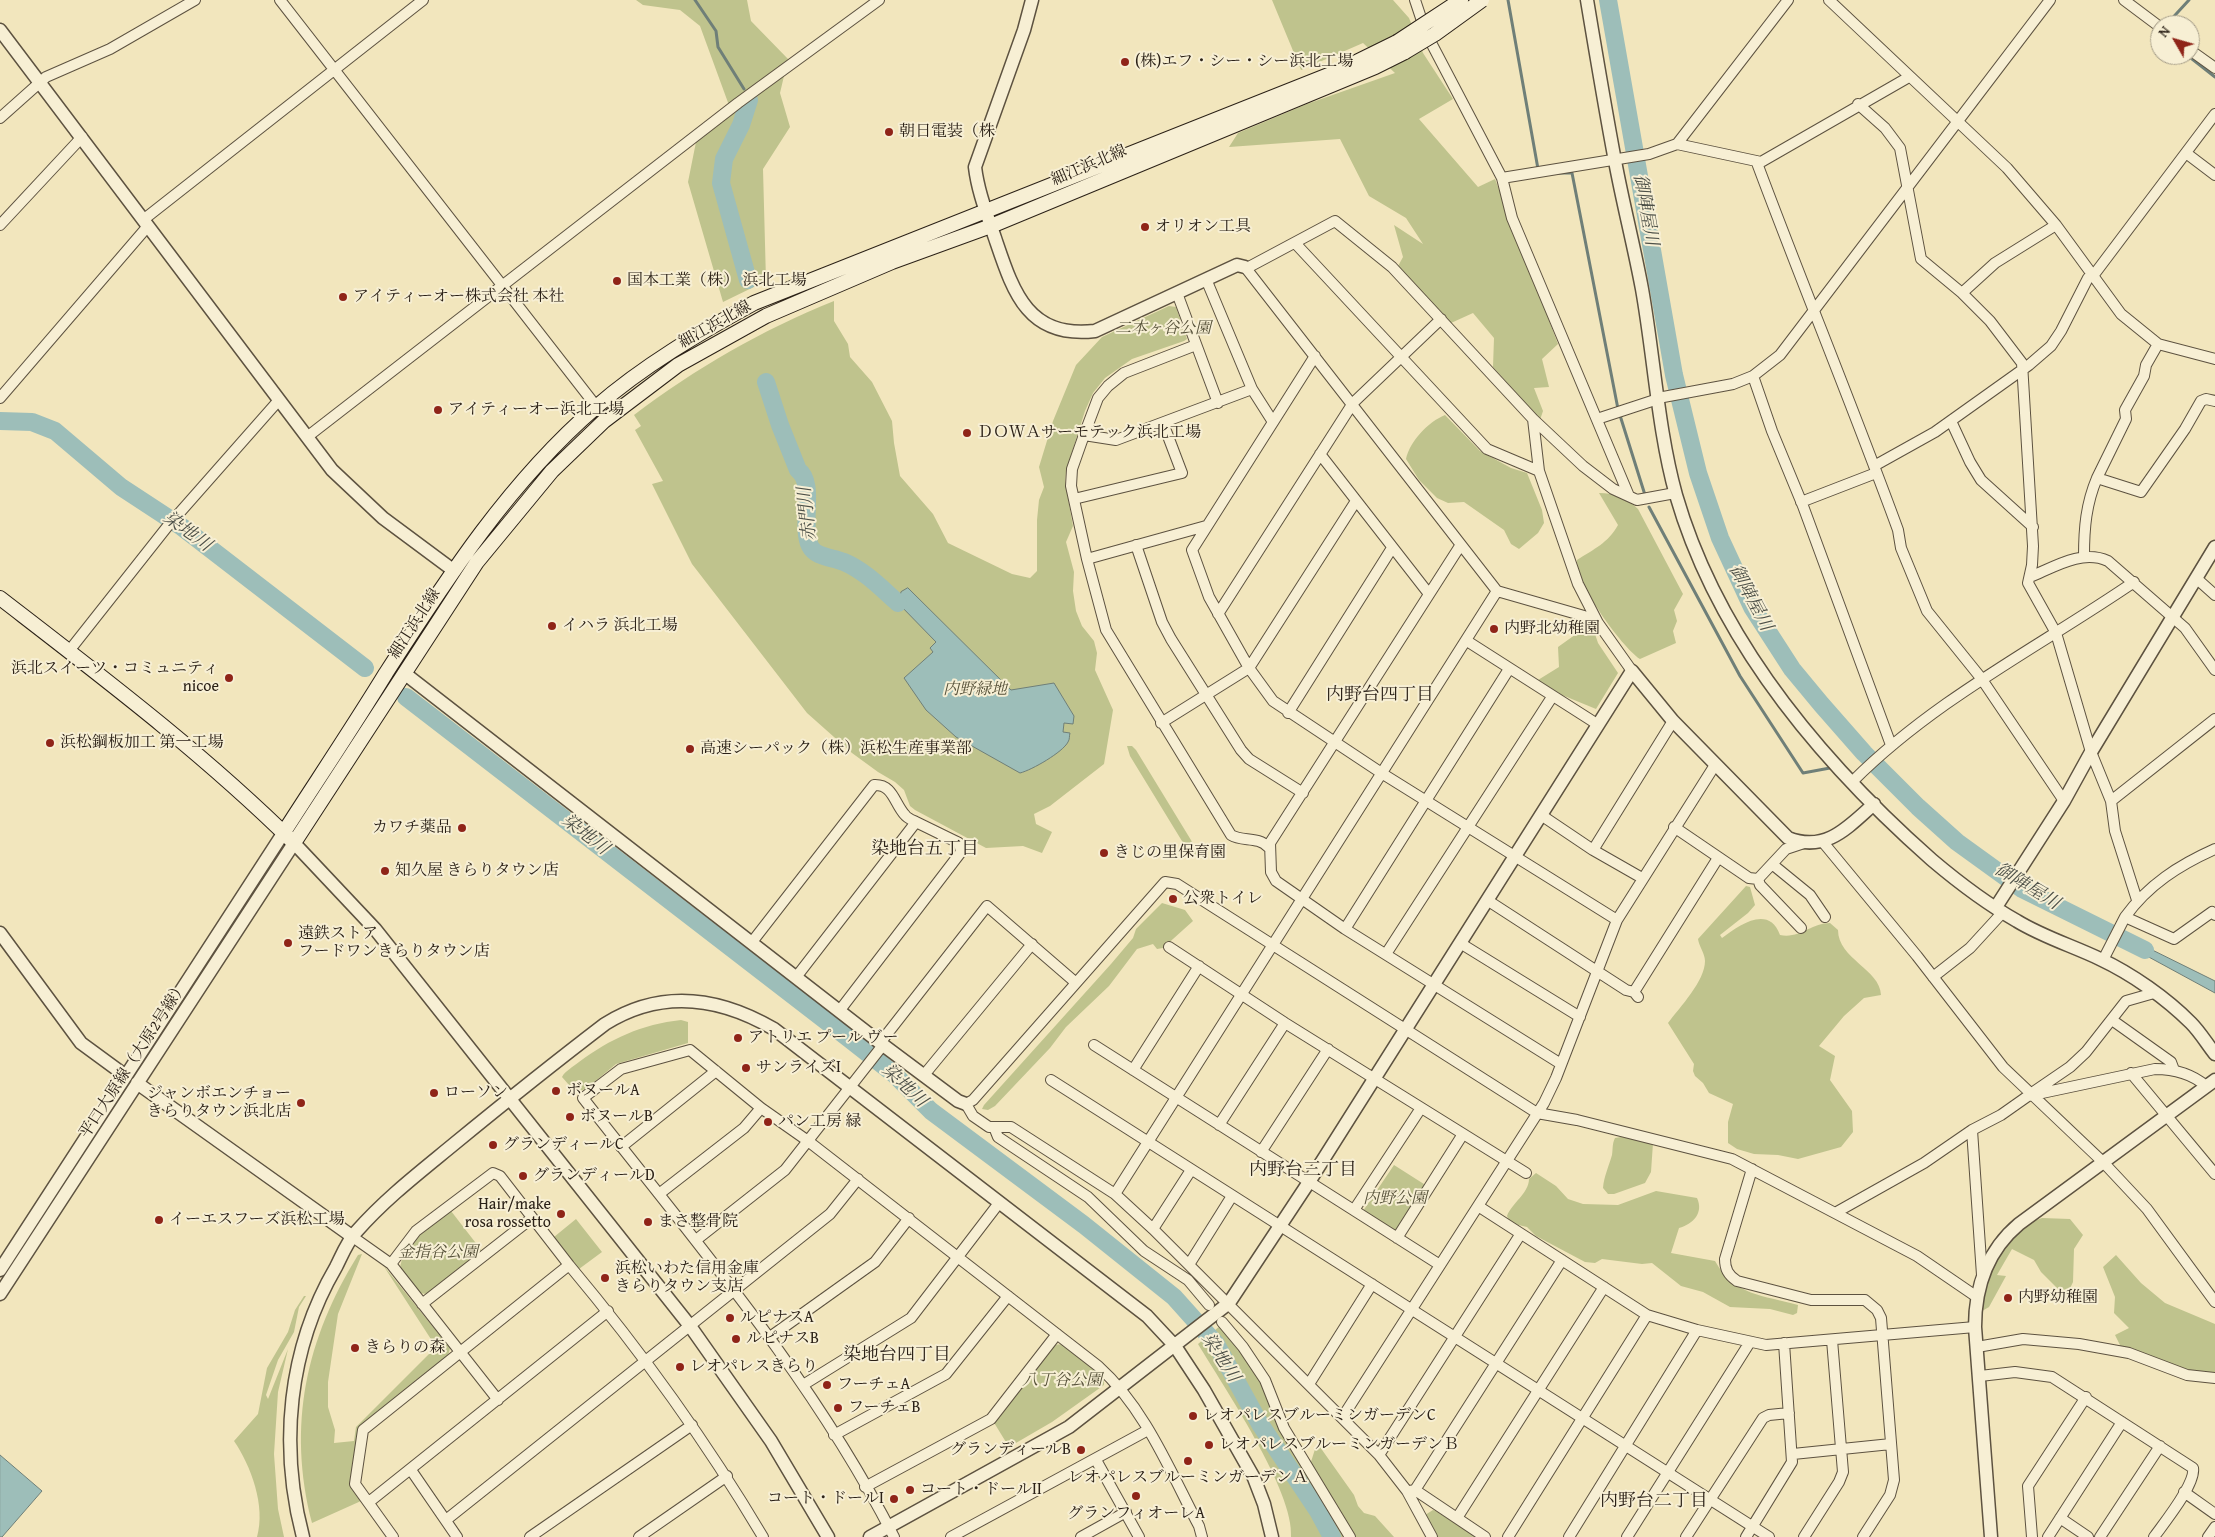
<!DOCTYPE html>
<html>
<head>
<meta charset="utf-8">
<style>
	body { margin:0 }
	#map { position:relative; width:2215px; height:1537px; overflow:hidden; background:#f2e6bd; font-family:"Gentium Book Plus",serif }
	canvas { display:block }
	.north { position:absolute; left:2150px; top:15px; width:50px; height:50px; box-sizing:border-box; background:#f7efd4; border:1px solid #a59d88; border-radius:50%; rotate:308deg; font-size:14px; font-weight:700; line-height:20px; text-align:center; color:#2b2117 }
	.north::after { content:''; display:block; margin:auto; width:18px; height:22px; background:#8f2418; clip-path:polygon(50% 0,100% 100%,50% 72%,0 100%) }
</style>
</head>
<body>
<div id="map">
<canvas width="2215" height="1537"></canvas>
<div class="north">N</div>
</div>
<script>
const ctx = document.querySelector('canvas').getContext('2d');
ctx.lineJoin = 'round';
function paint(path, color) { ctx.fillStyle = color; ctx.fill(path, 'evenodd'); }
function strokePath(path, color, width, dash) { ctx.strokeStyle = color; ctx.lineWidth = width; ctx.lineCap = dash ? 'butt' : 'round'; ctx.setLineDash(dash || []); ctx.stroke(path); }
function label(font, color, halo, rows, align = 'center') {
  ctx.font = font + ' "Gentium Book Plus","Noto Serif JP",serif'; ctx.lineWidth = 4; ctx.setLineDash([]); ctx.textBaseline = 'middle'; ctx.strokeStyle = halo; ctx.fillStyle = color; for (const [text, x, y, turn = 0] of rows) {
    ctx.save(); ctx.translate(x, y); ctx.rotate((+turn || 0) * Math.PI / 180); ctx.textAlign = isNaN(turn) ? turn : align; if (halo) ctx.strokeText(text, 0, 0); ctx.fillText(text, 0, 0); ctx.restore();
  }
}
paint(new Path2D(`
	M636 0H747L751 21 788 59 780 93 790 127 763 169 766 281 723 302 688 182 697 137 730 108 700 26 680 10 643 5Z
	M1272 0H1393L1409 18 1423 53 1453 99 1419 119 1478 187 1495 179 1558 344 1542 359 1549 387 1534 388 1543 411 1540 420 1493 367 1494 338 1473 313 1451 323 1397 268 1403 257 1394 225 1423 244 1406 218 1369 196 1340 139 1229 147 1238 133 1307 104 1395 73 1363 43 1301 70Z
	M834 301V321L848 344 850 357 872 382 892 421 894 443 900 476 933 514 948 543 1012 574 1030 578 1037 571V520L1039 500 1044 487 1039 467 1053 421 1076 365 1102 337 1169 306 1176 307 1187 339 1184 341 1132 359 1105 378 1093 393 1085 411 1066 471 1065 482 1073 526 1066 542 1074 572 1073 591 1076 611 1082 626 1094 641 1097 653 1095 670 1113 710 1104 764 1050 806 1034 814 1036 824 1052 832 1042 853 1023 846 986 848 915 810 910 806 904 790 895 782 878 772 852 753 807 713 692 564 652 484 663 481 635 430 641 426 634 415C696 368 762 330 834 301Z
	M1445 415 1480 451 1511 468 1527 473 1542 510 1544 523 1538 533 1519 549 1511 544 1504 530 1464 502 1448 503 1437 498 1419 480 1406 459C1410 441 1428 422 1445 415Z
	M1599 493C1615 493 1627 498 1638 509L1683 594 1674 610 1677 621 1673 631 1676 643 1640 659C1621 646 1576 584 1577 560 1594 549 1608 543 1618 525Z
	M1586 627 1594 631 1598 643 1618 673 1596 709 1562 695 1538 680 1559 667 1558 647Z
	M1127 746H1132L1136 750 1194 845 1205 855V858L1201 859 1185 846 1130 756Z
	M1746 886 1750 887 1755 905 1748 913 1720 935 1722 938C1739 925 1769 904 1780 935 1800 939 1811 923 1830 923L1838 930C1838 959 1880 969 1881 995L1864 998 1844 1016 1819 1046 1835 1056 1830 1080 1852 1111 1853 1132 1841 1147 1798 1159 1778 1155 1754 1154 1737 1149 1728 1143V1122L1733 1104 1709 1093 1703 1083 1695 1076 1693 1071 1694 1064 1668 1023C1680 1007 1705 981 1705 961 1705 954 1699 946 1698 939Z
	M1162 903 1185 910 1193 921 1163 948 1157 949 1153 944 1137 949 1109 986 1066 1027 1050 1048 995 1106 988 1110 982 1109 984 1105 1111 964 1133 938 1136 929Z
	M681 1020 688 1022V1043L616 1064 587 1088 576 1093 562 1077C565 1071 573 1067 579 1062 610 1039 642 1024 681 1020Z
	M1621 1137 1653 1143 1651 1172 1645 1183 1614 1194H1608L1603 1188C1604 1176 1609 1166 1612 1155 1613 1149 1612 1144 1615 1138Z
	M1394 1165 1427 1186 1397 1233 1363 1211Z
	M1536 1173 1556 1186 1568 1199 1583 1204 1618 1205 1656 1191 1697 1198C1704 1213 1693 1224 1679 1228L1671 1253 1715 1261C1735 1296 1763 1295 1798 1305L1797 1313 1793 1315 1770 1309 1730 1307 1703 1292 1681 1286 1652 1263 1642 1264 1602 1259 1595 1263 1585 1262 1536 1236 1527 1227 1510 1223 1507 1216C1512 1203 1529 1193 1529 1179Z
	M451 1211 482 1251 427 1294 418 1293 400 1270C401 1244 433 1225 451 1211Z
	M2042 1218 2070 1219 2083 1235 2074 1249 2073 1282 2066 1297 2041 1272 2034 1260 2012 1249 1997 1275 2006 1276 1989 1307 1982 1311 1985 1284 2013 1229Z
	M576 1219 602 1252 579 1269 554 1237Z
	M362 1254 338 1314 328 1382V1407L335 1430 334 1443 354 1441 356 1427 436 1347 383 1265 450 1348 448 1356 358 1428 350 1486 361 1501 312 1523C287 1425 306 1339 358 1255Z
	M2116 1255 2141 1283 2165 1303 2215 1324V1375L2180 1369 2121 1347 2115 1335 2129 1328 2114 1313 2115 1297 2103 1267Z
	M304 1296H306L299 1307 294 1332 278 1360 266 1395 268 1399 288 1349 278 1392 274 1454 278 1509 284 1537H257C266 1506 251 1466 234 1441L258 1414 267 1368 288 1332 295 1310Z
	M1220 1326 1242 1352 1261 1382 1279 1428 1345 1537H1291C1295 1492 1222 1384 1198 1344Z
	M1062 1344 1104 1378V1385L1052 1422 1009 1447 993 1421 1054 1345Z
	M1316 1446 1320 1447 1354 1495 1358 1506 1364 1513 1375 1516 1394 1537H1356L1310 1465Z
	M1433 1510 1436 1511 1476 1537H1437L1425 1515Z`), '#bfc38d');
const water = new Path2D(`
	M908 588 1011 690 1054 683 1074 716 1073 724 1064 723 1063 732 1070 733C1069 736 1070 739 1068 742 1063 752 1032 770 1020 773L956 737 926 710 904 678 933 652 930 648 936 642 898 603 901 592Z
	M2124 936 2215 981V993L2123 943Z
	M0 1455 42 1491 2 1537H0Z`);
paint(water, '#9dbeb9');
strokePath(water, '#6f7f78', 1);
strokePath(new Path2D(`
	M695 0 716 31 718 47 744 89
	M1508 0 1538 169
	M2166 25 2189 0
	M2187 55 2215 77
	M1559 173H1572L1618 409 1645 495
	M1649 507 1740 676 1803 773 1830 768`), '#6f7f78', 3);
strokePath(new Path2D(`
	M1608 0 1674 375 1698 473 1720 538 1752 607 1792 669 1821 704 1864 753 1918 807 1957 842 2022 889 2145 950
	M748 280 721 183 724 159 741 125 749 100
	M766 382 780 425 798 470C816 483 800 525 810 546 816 558 833 557 844 562 865 571 881 588 898 603
	M0 421 32 422 55 431 121 487 182 527 365 668
	M406 697 847 1037 894 1074 931 1111 1084 1225 1174 1297 1216 1344 1260 1424 1318 1511 1332 1537`), '#9dbeb9', 18);
const minor = new Path2D(`
	M280 0 596 406
	M1415 0 1426 33 1502 178 1512 218 1629 496
	M1829 0 2007 168 2056 225 2121 314 2158 344 2215 359
	M2124 0 2160 27
	M2190 50 2215 68
	M1858 104 1885 128 1900 148 1921 259 1962 293 1990 321 2022 363 2033 546 2032 565 2028 583 2056 633 2091 752 2111 801 2115 831 2137 900
	M0 118 46 77 110 49 195 0
	M1677 144 1761 162 1909 77
	M2186 153 2215 175
	M1757 163C1803 286 1853 407 1898 530L1901 548 1927 611 1981 678 2064 801
	M1502 178 1649 154 1677 144 1788 0
	M143 220 423 0
	M0 225 82 137
	M1295 243 1487 449 1539 471
	M1245 267 1497 591 1584 616 1598 623
	M1247 268 1335 221 1392 267 1533 419 1583 466 1613 489 1637 500 1675 493
	M1206 279 1252 389 1273 422
	M1177 293 1218 403
	M1962 293 1995 263 2056 225
	M1196 345 1124 373 1108 386 1098 398 1084 435 1072 469 1071 486 1087 559 1106 630 1231 835C1242 842 1258 836 1268 847
	M1315 356 1192 550 1209 597 1249 668 1273 701 1383 774 1617 920
	M1753 376 1772 431 1803 506 1891 745
	M0 398 148 226
	M1658 398 1733 384 1753 376 1780 355 2050 0
	M1533 419 1539 471 1578 584 1598 623 1632 671
	M1597 419 1658 399
	M1951 421 1970 462 1981 480 2033 527
	M1084 435 1116 440 1252 389
	M307 437 738 103 879 0
	M1320 454 1429 594
	M1874 466 1935 432 2029 365 2051 346 2061 331 2088 278 2093 276 2215 114
	M2097 478 2126 419 2125 410 2144 376 2146 365 2158 344
	M1074 499 1182 473 1163 423
	M1801 502 1876 473
	M1136 545 1162 622 1171 639 1241 750 1249 759 1303 793
	M1460 546 1270 843 1271 872 1276 881 1345 929 1561 1064
	M2084 556C2084 528 2086 504 2097 478L2141 492 2185 429 2201 401 2206 399 2215 401
	M1087 559 1206 526
	M2030 577C2054 567 2082 549 2108 561L2185 628 2215 670
	M2196 578 2215 595
	M1218 614 1353 403 1441 319
	M1467 641 1597 724
	M69 651 167 527 279 400
	M1288 713 1392 548
	M1161 723 1249 668 1356 501
	M1853 781C1935 699 2039 647 2134 582
	M2111 801 2215 719
	M1541 815 1593 850 1642 878
	M1674 827 1749 878 1758 879 1786 849 1807 842
	M1822 841 1917 956 2003 1067 2103 1162 2147 1209 2215 1302
	M1593 850 1673 721
	M1772 864 1810 895 1825 917
	M1758 879 1760 885 1801 928
	M1487 900 1626 990 1634 992 1638 997
	M2125 917C2148 885 2179 865 2215 849
	M1345 929 1509 669
	M752 942 874 785C893 784 894 803 905 815 907 818 912 820 916 822
	M1460 943 1580 1017
	M1169 947 1285 1023 1526 1173
	M1386 954 1552 697
	M2103 960 2125 917 2174 939 2212 912 2215 915
	M797 976 916 822 959 843 961 852 840 1010
	M1933 977 1970 948 2003 912
	M1634 992 1718 858
	M2112 1020 2171 1062 2174 1070
	M880 1043 987 906 1075 982
	M1094 1045 1440 1265
	M1133 1070 1199 966
	M2131 1073 2215 1174
	M924 1075 1032 944
	M1051 1080 1769 1537
	M2032 1093 2070 1067 2086 1052 2126 1001 2154 993
	M1219 1125 1285 1023
	M994 1127 998 1137 1088 1197 1144 1251 1188 1280 1209 1305
	M1972 1130 1982 1275
	M621 1147 716 1071
	M1261 1152 1328 1049
	M1752 1169 1725 1259C1725 1269 1728 1275 1737 1281L1811 1300H1865L1877 1310 1881 1318 1894 1480 1890 1495 1863 1537
	M659 1194 744 1128 761 1108
	M1115 1194 1497 591
	M1478 1206 1647 1315 1697 1330 1766 1345 1975 1327
	M1354 1210 1421 1108
	M1835 1213 1924 1163 1972 1130 2001 1115 2028 1096 2155 1069C2173 1069 2192 1074 2206 1086
	M1153 1229 1191 1170
	M1397 1238 1463 1134
	M357 1240 391 1264
	M696 1240 785 1170 883 1045
	M1190 1263 1232 1196
	M569 1265C641 1351 706 1441 763 1537
	M422 1304 532 1218
	M1222 1322 1243 1347 1265 1380 1284 1428 1350 1537
	M770 1337 875 1262 909 1218
	M1977 1347 2023 1339 2079 1344 2129 1353 2187 1375 2215 1378
	M1980 1376 2015 1372 2052 1377 2193 1468C2196 1484 2164 1523 2154 1537
	M1309 1384 1372 1284
	M803 1385 911 1318 999 1203
	M1342 1418 1544 1103 1556 1078 1617 920 1715 765
	M834 1435 946 1374 1008 1296
	M1793 1454 1891 1444
	M1379 1455 1520 1235
	M1096 1460 1139 1537
	M411 1470 457 1537
	M865 1487 991 1419 1057 1334
	M1415 1490 1562 1260
	M1410 1491 1415 1490 1485 1537
	M2184 1492 2215 1514
	M369 1502 608 1311
	M1457 1518 1604 1287
	M2060 1518 2088 1537
	M446 1520 830 1214 858 1179
	M393 1537 355 1484 363 1430 569 1265 500 1176 493 1173 416 1231 391 1264 498 1400
	M530 1537 692 1425
	M639 1537 727 1476
	M894 1537C812 1376 693 1239 583 1098L621 1069 690 1050 761 1108 808 1141 1098 1366C1145 1408 1170 1471 1199 1526L1202 1537
	M951 1537 1148 1430
	M1081 1537 1126 1512
	M1432 1537 1407 1491 1379 1455 1153 1229 1115 1194 1011 1127H989L973 1116 966 1104 973 1100 1165 882 1177 884 1537 1113 1577 1120 1732 1159 1917 1256 1977 1297
	M1508 1537 1647 1315
	M1569 1537 1697 1330
	M1627 1537 1750 1342
	M1686 1537 1763 1418 1769 1415 1789 1413
	M1746 1537 1792 1462 1784 1343
	M1804 1537 1839 1482 1843 1472 1832 1340
	M2032 1537 2028 1486 2086 1397
	M2048 1537 2122 1422
	M2100 1537 2160 1446
	M2208 1537 2215 1527`);
const tertiary = new Path2D(`
	M1032 0 1024 30 975 167C978 192 987 214 995 238 1013 291 1027 339 1095 331L1237 265 1245 267
	M1587 0C1596 54 1605 108 1615 161 1623 204 1634 246 1642 289 1654 356 1658 431 1676 495 1718 640 1821 762 1932 860 1958 882 1987 904 2017 921 2043 937 2073 946 2100 959 2132 974 2166 998 2191 1023 2200 1032 2207 1044 2215 1054
	M0 30 332 470 383 518 453 570
	M404 673 883 1045 958 1101 966 1104
	M1996 907 2064 801 2091 752 2215 547
	M0 933 81 1043 126 1076
	M137 1083 353 1237
	M0 1270 284 832
	M0 1294 294 843 375 929 690 1326 771 1441 828 1537
	M303 1537C279 1446 288 1349 336 1267 342 1255 347 1242 356 1232 386 1198 420 1172 454 1144 504 1103 554 1063 605 1024 661 989 719 997 774 1029L1147 1316 1175 1346 1204 1390 1254 1478 1264 1504 1272 1537
	M870 1537 1069 1427 1229 1303 1309 1182 1632 671 1673 721 1788 838C1826 853 1848 827 1874 804
	M1991 1537 1975 1327C1975 1287 1988 1250 2019 1224L2215 1080`);
const secondary = new Path2D(`
	M0 598C101 676 203 753 294 843L477 562 552 471 604 421 678 365 766 316 892 262 991 226 1375 67 1405 52
	M284 832C318 779 353 727 386 673 447 578 510 481 596 407 643 366 699 333 754 303L1336 72 1397 42`);
strokePath(minor, '#5d5240', 12);
strokePath(tertiary, '#5d5240', 15);
strokePath(secondary, '#2b2117', 16);
strokePath(minor, '#f7efd4', 10);
strokePath(tertiary, '#f7efd4', 12);
strokePath(secondary, '#f7efd4', 14);
const secondaryBridge = new Path2D(`
	M1397 42 1461 0
	M1405 52 1435 34 1482 0`);
strokePath(secondaryBridge, '#2b2117', 16, []);
strokePath(secondaryBridge, '#f7efd4', 14);
for (const [x, y, r, color] of [
	[1125,62,5,"#8f2418"],
	[889,132,5,"#8f2418"],
	[1145,227,5,"#8f2418"],
	[617,281,5,"#8f2418"],
	[343,297,5,"#8f2418"],
	[438,410,5,"#8f2418"],
	[967,433,5,"#8f2418"],
	[552,626,5,"#8f2418"],
	[1494,629,5,"#8f2418"],
	[229,678,5,"#8f2418"],
	[50,743,5,"#8f2418"],
	[690,749,5,"#8f2418"],
	[462,828,5,"#8f2418"],
	[1104,853,5,"#8f2418"],
	[385,871,5,"#8f2418"],
	[1173,899,5,"#8f2418"],
	[288,943,5,"#8f2418"],
	[738,1038,5,"#8f2418"],
	[746,1068,5,"#8f2418"],
	[556,1091,5,"#8f2418"],
	[434,1093,5,"#8f2418"],
	[301,1103,5,"#8f2418"],
	[570,1117,5,"#8f2418"],
	[768,1122,5,"#8f2418"],
	[493,1145,5,"#8f2418"],
	[523,1176,5,"#8f2418"],
	[561,1214,5,"#8f2418"],
	[159,1220,5,"#8f2418"],
	[648,1222,5,"#8f2418"],
	[605,1278,5,"#8f2418"],
	[2008,1298,5,"#8f2418"],
	[730,1318,5,"#8f2418"],
	[736,1339,5,"#8f2418"],
	[355,1348,5,"#8f2418"],
	[680,1367,5,"#8f2418"],
	[827,1385,5,"#8f2418"],
	[838,1408,5,"#8f2418"],
	[1193,1416,5,"#8f2418"],
	[1209,1445,5,"#8f2418"],
	[1081,1450,5,"#8f2418"],
	[1188,1461,5,"#8f2418"],
	[910,1490,5,"#8f2418"],
	[1136,1496,5,"#8f2418"],
	[894,1499,5,"#8f2418"]
]) { const dot = new Path2D(); dot.arc(x, y, r, 0, 2 * Math.PI); ctx.fillStyle = color; ctx.fill(dot); strokePath(dot, '#f7efd4', 2); }
label('16px', '#2b2117', '#f7efd4', [
	["(株)エフ・シー・シー浜北工場",1135,62],
	["朝日電装（株",899,132],
	["オリオン工具",1155,227],
	["国本工業（株） 浜北工場",627,281],
	["アイティーオー株式会社 本社",353,297],
	["アイティーオー浜北工場",448,410],
	["ＤＯＷＡサーモテック浜北工場",977,433],
	["イハラ 浜北工場",562,626],
	["内野北幼稚園",1504,629],
	["浜北スイーツ・コミュニティ",219,669,"right"],
	["nicoe",219,687,"right"],
	["浜松鋼板加工 第一工場",60,743],
	["高速シーパック（株）浜松生産事業部",700,749],
	["カワチ薬品",452,828,"right"],
	["きじの里保育園",1114,853],
	["知久屋 きらりタウン店",395,871],
	["公衆トイレ",1183,899],
	["遠鉄ストア",298,934],
	["フードワンきらりタウン店",298,952],
	["アトリエ プール ヴー",748,1038],
	["サンライズⅠ",756,1068],
	["ボヌールA",566,1091],
	["ローソン",444,1093],
	["ジャンボエンチョー",291,1094,"right"],
	["きらりタウン浜北店",291,1112,"right"],
	["ボヌールB",580,1117],
	["パン工房 緑",778,1122],
	["グランディールC",503,1145],
	["グランディールD",533,1176],
	["Hair/make",551,1205,"right"],
	["rosa rossetto",551,1223,"right"],
	["イーエスフーズ浜松工場",169,1220],
	["まさ整骨院",658,1222],
	["浜松いわた信用金庫",615,1269],
	["きらりタウン支店",615,1287],
	["内野幼稚園",2018,1298],
	["ルピナスA",740,1318],
	["ルピナスB",746,1339],
	["きらりの森",365,1348],
	["レオパレスきらり",690,1367],
	["フーチェA",837,1385],
	["フーチェB",848,1408],
	["レオパレスブルーミンガーデンC",1203,1416],
	["レオパレスブルーミンガーデンＢ",1219,1445],
	["グランディールB",1071,1450,"right"],
	["レオパレスブルーミンガーデンＡ",1188,1478,"center"],
	["コート・ドールⅡ",920,1490],
	["コート・ドールⅠ",884,1499,"right"],
	["グランフィオーレA",1136,1514,"center"]
], 'left');
label('16px', '#2b2117', '#f7efd4', [
	["細江浜北線",1089,166,-23],
	["細江浜北線",715,325,-29],
	["細江浜北線",415,624,-57],
	["平口大原線（大原2号線）",134,1060,-57]
]);
label('italic 16px', '#57523a', '#f7efd4', [
	["二本ヶ谷公園",1163,329],
	["内野緑地",975,690],
	["内野公園",1395,1199],
	["金指谷公園",438,1253],
	["八丁谷公園",1062,1381]
]);
label('italic 18px', '#4d5048', '#f7efd4', [
	["御陣屋川",1645,210,80],
	["赤門川",808,514,-96],
	["染地川",187,532,36],
	["御陣屋川",1750,598,62],
	["染地川",585,835,38],
	["御陣屋川",2027,887,31],
	["染地川",904,1086,43],
	["染地川",1220,1358,57]
]);
label('18px', '#2b2117', '#f7efd4', [
	["内野台四丁目",1380,695],
	["染地台五丁目",925,849],
	["内野台三丁目",1303,1170],
	["染地台四丁目",897,1355],
	["内野台二丁目",1654,1501]
]);
</script>
</body>
</html>
